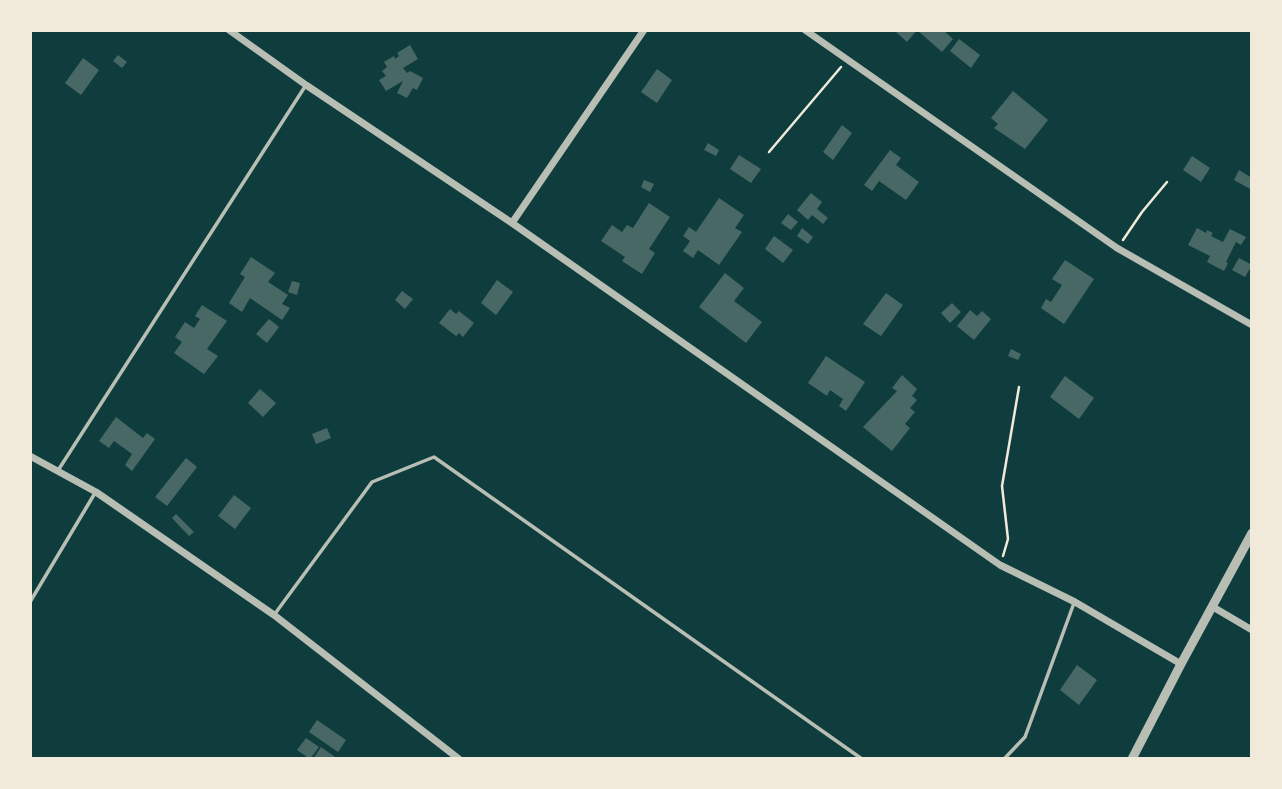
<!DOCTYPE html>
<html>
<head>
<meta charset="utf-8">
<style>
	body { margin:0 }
	#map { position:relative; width:1282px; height:789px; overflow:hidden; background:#0f3d3e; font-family:Overpass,sans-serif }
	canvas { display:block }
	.frame { position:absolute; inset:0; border:32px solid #f1e9da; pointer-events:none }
</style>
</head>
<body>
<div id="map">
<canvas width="1282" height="789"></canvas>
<div class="frame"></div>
</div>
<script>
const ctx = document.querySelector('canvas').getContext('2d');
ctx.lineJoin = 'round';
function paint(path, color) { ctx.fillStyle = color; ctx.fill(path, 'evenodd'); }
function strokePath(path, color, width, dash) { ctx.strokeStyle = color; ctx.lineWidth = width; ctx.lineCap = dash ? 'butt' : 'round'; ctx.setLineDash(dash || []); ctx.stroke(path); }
paint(new Path2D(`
	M894 30H943L953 39 942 52 917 30 907 42Z
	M959 39 980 55 971 68 950 51Z
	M410 45 418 59 403 68 407 73 410 71 423 78 417 90 413 88 407 98 397 93 403 81 386 91 379 80 386 76 382 71 387 67 384 62 394 56 395 59 399 56 397 53Z
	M118 55 127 62 122 68 113 61Z
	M83 58 99 70 81 95 65 83Z
	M657 69 672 80 657 103 641 92Z
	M1013 91 1048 120 1025 149 994 128 998 124 991 118Z
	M842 125 852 133 833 160 823 152Z
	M708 143 719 150 716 156 704 150Z
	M890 150 901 158 896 165 919 182 906 200 879 181 872 191 864 185Z
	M739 155 761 169 751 183 730 169Z
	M1192 156 1210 168 1201 182 1183 170Z
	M1239 170 1252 178V190L1234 180Z
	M644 180 654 184 650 192 641 187Z
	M811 193 822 202 817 209 828 218 823 224 812 215 808 220 797 210Z
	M719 198 744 215 735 228 742 232 719 265 698 250 693 258 683 251 690 241 683 236 689 227 696 232Z
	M649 203 670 217 649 249 655 253 642 274 622 261 625 257 601 241 612 225 622 232 627 225 633 228Z
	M788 214 798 222 791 230 781 223Z
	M802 228 813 237 808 244 797 236Z
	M1197 228 1206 233 1207 230 1213 233 1211 236 1223 242 1230 229 1246 237 1241 245 1236 242 1226 262 1228 263 1224 271 1207 262 1210 256 1188 245Z
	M774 236 793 250 783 263 765 249Z
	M251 257 275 273 268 282 288 295 282 304 290 308 282 320 250 298 242 312 229 303 245 277 240 274Z
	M1239 258 1252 265 1245 277 1232 270Z
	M1065 260 1094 279 1064 324 1041 308 1046 299 1051 302 1062 285 1052 279Z
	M725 273 744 288 734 301 762 322 746 343 699 307Z
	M497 280 513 292 496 315 481 303Z
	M292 281 300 283 297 295 288 292Z
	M402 291 413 299 405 309 395 300Z
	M886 293 903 305 881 336 863 324Z
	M952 303 961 312 950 323 941 313Z
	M202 305 227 321 207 349 218 356 204 374 174 353 182 342 175 337 185 322 194 328 200 319 195 316Z
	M450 309 456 314 459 311 474 323 463 337 459 333 456 336 439 323Z
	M970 310 977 316 982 311 991 319 974 340 957 326Z
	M269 319 279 327 267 343 256 334Z
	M1011 349 1021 354 1018 360 1008 356Z
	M826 356 865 382 846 411 839 406 843 399 830 390 827 396 808 383Z
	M902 375 917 389 912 396 917 400 910 408 915 412 905 424 910 428 892 451 863 427 897 391 892 388Z
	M1065 376 1094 398 1079 419 1050 397Z
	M260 389 276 403 263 417 248 403Z
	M116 417 143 438 147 433 155 439 132 471 125 465 132 454 114 441 109 448 99 441Z
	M327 428 331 438 316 444 312 434Z
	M186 458 197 467 167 506 155 497Z
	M234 495 251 508 235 529 218 516Z
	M176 514 194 532 189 536 172 518Z
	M1077 665 1097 680 1079 705 1060 690Z
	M317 720 346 740 338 752 309 732Z
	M306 738 319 747 310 759 297 750Z
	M321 747 335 757 333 759H313Z`), '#486865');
strokePath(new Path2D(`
	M769 152 841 67
	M1123 240 1142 212 1167 182
	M1003 556 1008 539 1002 486 1019 387`), '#f1e9da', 2.5);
strokePath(new Path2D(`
	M57 472 306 85
	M30 602 95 493
	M274 615 372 482 434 457 862 759
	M1004 759 1025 737 1074 603`), '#b8beb3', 3.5);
strokePath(new Path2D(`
	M229 30 306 85 512 223 1000 565 1075 602 1181 664
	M805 30 1117 248 1252 325
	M512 223 644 30
	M30 456 96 492 274 615 459 759
	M1213 607 1252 630`), '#b8beb3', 7);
strokePath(new Path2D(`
	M1132 759 1181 664 1252 533`), '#b8beb3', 9);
</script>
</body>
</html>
